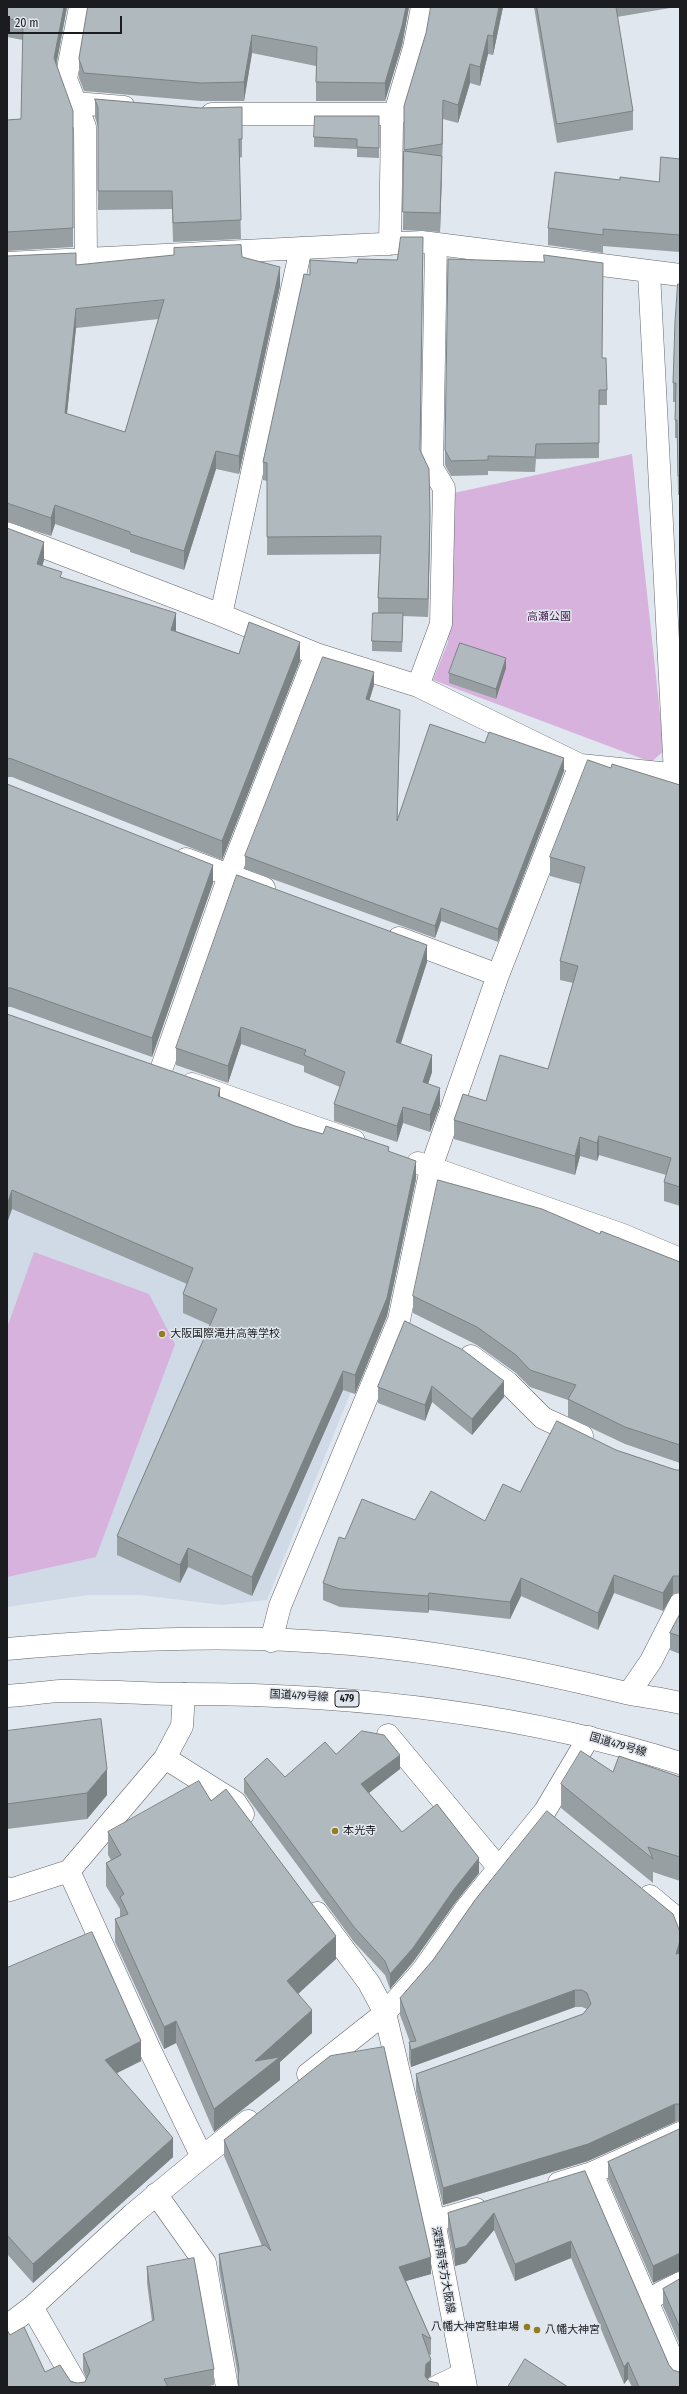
<!DOCTYPE html>
<html>
<head>
<meta charset="utf-8">
<style>
	body { margin:0 }
	#map { position:relative; width:687px; height:2394px; overflow:hidden; background:#e1e7ee; font-family:"Fira Sans Condensed",sans-serif }
	canvas { display:block }
	.frame { position:absolute; inset:0; border:8px solid #1b1c1f; pointer-events:none }
	.scale { position:absolute; left:8px; top:16px; width:114px; height:18px; box-sizing:border-box; border:2px solid #1b1c1f; border-top:0; padding-left:5px; font-size:12px; line-height:14px; white-space:nowrap; color:#1b1c1f; -webkit-text-stroke:3px #e1e7ee; paint-order:stroke }
</style>
</head>
<body>
<div id="map">
<canvas width="687" height="2394"></canvas>
<div class="frame"></div>
<div class="scale">20 m</div>
</div>
<script>
const ctx = document.querySelector('canvas').getContext('2d');
ctx.lineJoin = 'round';
function paint(path, color) { ctx.fillStyle = color; ctx.fill(path, 'evenodd'); }
function strokePath(path, color, width, dash) { ctx.strokeStyle = color; ctx.lineWidth = width; ctx.lineCap = dash ? 'butt' : 'round'; ctx.setLineDash(dash || []); ctx.stroke(path); }
function label(font, color, halo, rows, align = 'center') {
  ctx.font = font + ' "Fira Sans Condensed","Noto Sans JP",sans-serif'; ctx.lineWidth = 3; ctx.setLineDash([]); ctx.textBaseline = 'middle'; ctx.strokeStyle = halo; ctx.fillStyle = color; for (const [text, x, y, turn = 0] of rows) {
    ctx.save(); ctx.translate(x, y); ctx.rotate((+turn || 0) * Math.PI / 180); ctx.textAlign = isNaN(turn) ? turn : align; if (halo) ctx.strokeText(text, 0, 0); ctx.fillText(text, 0, 0); ctx.restore();
  }
}
paint(new Path2D(`
	M7 1105 365 1357 267 1600 222 1605 140 1595H88L7 1607Z`), '#d0dae7');
paint(new Path2D(`
	M632 454 664 751 651 762 433 680 448 642 454 493Z
	M34 1252 149 1294 175 1344 96 1557 7 1577V1328Z`), '#d6b2dc');
const minor = new Path2D(`
	M80 7 66 79 85 127 86 259
	M75 103 124 107
	M212 114H395
	M390 244 392 123 414 48 422 7
	M7 263 422 242 680 275
	M649 273 675 775
	M7 533 221 615 316 654 418 686 580 765 680 775
	M221 615 301 248
	M418 686 441 624 444 488 432 468 436 244
	M186 859 264 888
	M399 938 498 975
	M160 1073 229 876 316 654
	M192 1084 354 1141
	M418 1163 623 1235 680 1259
	M471 1356 508 1383 543 1418 582 1436
	M271 1641 280 1606 399 1320 431 1168 498 975 580 765
	M629 1693 651 1661 680 1604
	M184 1694 182 1726 165 1758 235 1802 243 1814
	M388 1735 498 1867
	M69 1871 150 2050 202 2157 248 2121
	M7 1888 10 1890 69 1871 165 1758
	M650 1896 680 1921
	M317 1913 369 1983 385 2013 434 2221
	M308 2074 385 2013 423 1970 465 1910 545 1811 589 1737
	M592 2173 680 2377
	M156 2194 205 2263 227 2387
	M647 2300 680 2283
	M32 2307 78 2387
	M7 2326 32 2307 133 2214 202 2157
	M436 2387 463 2374`);
const major = new Path2D(`
	M559 2183 592 2173 680 2133
	M466 2387 434 2221 476 2209`);
const highway = new Path2D(`
	M7 1649C133 1637 263 1633 389 1648 469 1657 548 1674 626 1693 644 1697 662 1698 680 1703
	M7 1696C25 1695 43 1692 61 1691 102 1690 144 1694 185 1694 353 1694 519 1712 680 1763`);
strokePath(minor, '#64686f', 23);
strokePath(major, '#64686f', 23);
strokePath(highway, '#64686f', 23);
strokePath(minor, '#fff', 22);
strokePath(major, '#fff', 22);
strokePath(highway, '#fff', 22);
paint(new Path2D(`
	M7 7H67L56 65 73 228V247L7 251V120L21 119 23 40 7 37Z
	M88 7H409L402 45 385 101H316V66L252 53 244 101H201L84 91 79 78V59Z
	M503 7 493 55 488 54 480 86 470 83 458 123 443 119 440 232 403 230 404 150 426 33Z
	M534 7H676L617 17 633 111V130L557 143Z
	M95 99 200 108 242 107V157L239 158 241 239 173 242 172 209 98 210V127L95 117Z
	M379 116V158L357 157V149L314 147V137Z
	M680 159V252L603 246V253L548 245V228L620 180 659 182Z
	M423 255 420 450 430 534 428 617 403 616 402 652 372 651V641L378 613V598L380 554 267 555V481L263 480V462L310 275 357 263 397 260Z
	M7 256 76 265 242 257 280 286 239 474 216 469 184 570 130 552V550L55 524 51 536 7 522ZM159 319 125 432 67 414 76 328Z
	M680 284V495H678L677 438H675V402H673V383Z
	M602 358 607 390V405H599V458L536 459 535 472 488 471V475L451 476 445 465V450Z
	M7 528 44 560 42 566 62 578 176 631 239 654 300 661 222 860 12 777H7Z
	M506 668 496 699 449 683V673Z
	M374 685 369 700 400 723 397 819 564 771 498 942 441 921 435 938 245 869V856Z
	M611 768 680 785V1206L664 1201V1182L666 1175 599 1155 597 1161 580 1156 575 1175 454 1139V1120L486 1101 548 1069 573 983 560 980V961L580 884 550 876V857Z
	M7 784 213 883 152 1057 11 1007H7Z
	M427 962 400 1044 432 1072 428 1084 440 1105 430 1132 403 1123 397 1142 334 1121V1104L340 1087 304 1072V1066L241 1044 228 1083 176 1065V1048Z
	M7 1014 295 1126 323 1134 389 1151 416 1179 387 1316 355 1394 343 1390 252 1596 188 1567 180 1583 117 1555V1536L210 1325 183 1313V1294L187 1284 12 1209 7 1223Z
	M600 1234 680 1262V1463L625 1444 568 1417V1400L530 1387 516 1373 477 1345 413 1313V1296Z
	M405 1321 504 1397 472 1435 432 1402 425 1421 378 1403V1387Z
	M616 1450 676 1470H680V1593L673 1594 663 1611 614 1593 598 1630 521 1596 510 1619 429 1610 428 1613 340 1607 323 1600V1583L345 1539 415 1520 485 1521 520 1492Z
	M680 1614V1654L670 1650V1633Z
	M7 1731 107 1795 87 1819 7 1829Z
	M336 1754 400 1769 369 1793 402 1832 479 1873 455 1903 413 1962 390 1989 385 1975 354 1942 244 1793V1779L285 1777Z
	M613 1772 680 1777V1881L653 1872V1883L561 1808V1784Z
	M211 1801 336 1959 298 1994 312 2033 280 2062V2080L214 2132 176 2043 164 2049 115 1942V1919L120 1917V1909L106 1886V1863L111 1860 108 1855V1832Z
	M680 1932V2121L675 2122 588 2161 443 2205 416 2091V2074L583 2014 587 2009 582 2007H575L411 2067 409 2059V2042H410L400 2015V1998Z
	M7 1968 141 2061 117 2073 173 2157 33 2283 7 2254Z
	M680 2129 653 2283 608 2179V2162Z
	M224 2140 431 2274 406 2281 431 2339V2355L429 2354 431 2376 427 2379 429 2381 439 2387H238V2376L219 2270V2254L262 2246 224 2156Z
	M585 2171 669 2365 673 2370 679 2372 680 2387H632L628 2379 624 2384 571 2258 515 2281 494 2230 466 2263 455 2266 448 2230V2213Z
	M147 2267 214 2369V2385L203 2387H7L10 2335 45 2372 78 2383 85 2382 86 2378 83 2370V2354L152 2321 147 2283Z
	M680 2279V2345L663 2306V2289Z`), '#979fa3');
paint(new Path2D(`
	M64 7H67L54 77V58Z
	M406 7H409L402 45 385 101V83Z
	M499 7H503L493 55V36Z
	M252 35V53L244 101V82Z
	M488 35V54L480 86V67Z
	M470 64V83L458 123V105Z
	M443 100V119L442 162V144Z
	M442 156V175L440 232V213Z
	M280 267V286L239 474V456Z
	M76 309V328L65 432V413Z
	M216 451V469L184 570V551Z
	M55 505V524L51 536V518Z
	M430 515V534L428 617V599Z
	M44 542V560L37 583V564Z
	M176 613V631L171 630Z
	M300 642V661L222 860V841Z
	M506 658V668L496 699V689Z
	M374 672V685L366 712V699Z
	M400 710V723L397 833V821Z
	M564 758V771L498 942V929Z
	M213 865V883L152 1057V1038Z
	M441 908V921L435 938V926Z
	M427 945V962L396 1059V1042Z
	M241 1027V1044L228 1083V1066Z
	M432 1055V1072L423 1099V1082Z
	M220 1088V1107L218 1096Z
	M440 1088V1105L430 1132V1115Z
	M403 1107V1123L397 1142V1126Z
	M599 1136V1155L597 1161V1143Z
	M580 1137V1156L575 1175V1156Z
	M416 1161V1179L387 1316 355 1394V1375Z
	M12 1190V1209L7 1223V1205Z
	M343 1371V1390L252 1596V1577Z
	M504 1381V1397L472 1435V1419Z
	M432 1386V1402L425 1421V1405Z
	M188 1548V1567L180 1583V1565Z
	M614 1575V1593L598 1630V1613Z
	M673 1576V1594L663 1611V1593Z
	M521 1578V1596L510 1619V1602Z
	M429 1593V1610L428 1613V1596Z
	M400 1755V1769L361 1799V1784Z
	M107 1769V1795L87 1819V1793Z
	M479 1858V1873L455 1903 413 1962 390 1989V1974L455 1888Z
	M336 1936V1959L287 2004V1981Z
	M680 1941V1959L676 1954Z
	M575 1990V2007L411 2067V2050Z
	M312 2010V2033L280 2062V2080L214 2132V2109L255 2061Z
	M176 2021V2043L164 2049V2027Z
	M141 2041V2061L105 2079V2060Z
	M675 2104V2122L588 2161 443 2205V2188Z
	M173 2138V2157L33 2283V2264Z
	M494 2213V2230L466 2263 455 2266V2249Z
	M571 2241V2258L515 2281V2264Z
	M680 2253V2271L653 2283V2266Z
	M431 2257V2274L399 2283V2267Z
	M431 2360V2376L426 2380 425 2376 426 2364Z
	M628 2362V2379L624 2384V2367Z`), '#7b8284');
const building = new Path2D(`
	M7 7H64L54 58 73 111V228L7 232V120L21 119 23 22 7 18Z
	M88 7H406L402 26 385 83 316 82 317 47 252 35 244 82 201 83 84 73 79 59Z
	M431 7H499L493 36 488 35 480 67 470 64 458 105 443 100 442 144 404 150V106L426 33Z
	M537 7H616L633 111 557 124Z
	M95 99 200 108 242 107V139H239L241 220 173 223 172 191H98V108Z
	M315 116H379V148L357 147V139L314 137Z
	M404 151 442 156 440 213 403 212Z
	M661 157 680 159V235L603 229V235L548 228 555 172 620 180V177L659 182Z
	M401 237H423L420 450 429 469 430 515 428 599 378 598 381 536 267 537V463L263 462 304 274 310 275V260L357 263 358 259 397 260Z
	M241 245 242 257 280 267 239 456 216 451 184 551 130 534V532L55 505 51 518 7 503V256L76 253V265L174 255V248ZM164 300 125 432 65 413 76 309Z
	M544 255 603 263 602 358H606L607 390H599V443L536 444 535 457 488 456V460L451 461 445 450 448 259 544 262Z
	M678 284H680V476H678L677 420H675L676 383H673L675 322Z
	M7 528 44 542 37 564 62 572 60 577 176 613 171 630 239 654 249 622 300 642 222 841 12 759 7 758Z
	M373 613H403L402 642 372 641Z
	M460 643 506 658 496 689 449 673Z
	M323 657 374 672 366 699 400 710 397 821 430 724 485 743 489 732 564 758 498 929 441 908 435 926 245 856Z
	M588 760 611 768 612 764 680 785V1187L664 1182 671 1158 599 1136 597 1143 580 1137 575 1156 454 1120 463 1094 486 1101 500 1055 548 1069 578 966 560 961 585 867 550 857Z
	M7 784 213 865 152 1038 11 988H7Z
	M237 875 427 945 396 1042 432 1055 423 1082 440 1088 430 1115 403 1107 397 1126 334 1104 345 1072 304 1055 306 1050 241 1027 228 1066 176 1048Z
	M7 1014 220 1088 218 1096 295 1126 323 1134 326 1126 389 1147 388 1151 416 1161 387 1298 355 1375 343 1371 252 1577 188 1548 180 1565 117 1536 217 1309 183 1294 193 1268 12 1190 7 1205Z
	M438 1180 542 1209 600 1234 601 1231 680 1262V1445L625 1427 568 1399 576 1385 530 1370 516 1355 477 1327 413 1296Z
	M405 1321 463 1350 504 1381 472 1419 432 1386 425 1405 378 1387Z
	M557 1421 616 1450 676 1470H680V1576H673L663 1593 614 1575 598 1613 521 1578 510 1602 429 1593 428 1596 340 1589 323 1583 339 1537 345 1539 362 1499 415 1520 431 1491 485 1521 503 1484 520 1492Z
	M680 1614V1636L670 1633Z
	M101 1719 107 1769 87 1793 7 1804V1731Z
	M362 1731 384 1735 400 1755 361 1784 402 1832 437 1804 479 1858 455 1888 413 1948 390 1974 385 1961 354 1927 244 1779 267 1758 285 1777 325 1742 336 1754Z
	M581 1751 613 1772 619 1756 680 1777V1857L648 1847 653 1859 561 1784Z
	M199 1781 211 1801 226 1789 336 1936 287 1981 312 2010 255 2061 280 2057 214 2109 176 2021 164 2027 115 1919 128 1914 120 1897 124 1894 106 1863 121 1855 108 1832Z
	M547 1811 673 1914 680 1932V1941L676 1954 680 1953V2104H675L588 2144 443 2188 416 2074 583 2014 591 2004 587 1993 582 1990H575L411 2050 409 2042 416 2041 400 1998 433 1960 475 1900Z
	M92 1932 141 2041 105 2060 173 2138 33 2264 7 2235V1968Z
	M384 2047 431 2257 399 2267 431 2339 422 2334 431 2360 426 2364 425 2376 429 2381 438 2383 439 2387H239L238 2377 239 2369 219 2254 265 2245 271 2251 224 2140 330 2056Z
	M680 2129V2253L653 2266 608 2162Z
	M585 2171 669 2365 673 2370 679 2372H680V2387H639L628 2362 624 2367 571 2241 515 2264 494 2213 466 2246 455 2249 448 2213Z
	M194 2258 214 2369 164 2379 168 2387H7V2330L10 2335 24 2327 45 2372 60 2365 71 2382 78 2383 85 2382 90 2371 83 2354 154 2320 147 2267Z
	M680 2279V2328L663 2289Z
	M525 2359 568 2387H508Z`);
paint(building, '#b0b9bd');
strokePath(building, '#7b8284', 1);
for (const [x, y, r, color] of [
	[162,1334,4,"#937c23"],
	[335,1831,4,"#937c23"],
	[527,2327,4,"#937c23"],
	[537,2330,4,"#937c23"]
]) { const dot = new Path2D(); dot.arc(x, y, r, 0, 2 * Math.PI); ctx.fillStyle = color; ctx.fill(dot); strokePath(dot, '#e1e7ee', 1.5); }
for (const [x, y, w] of [
	[347,1699,24]
]) { const box = new Path2D(); box.roundRect(x - w / 2, y - 8, w, 16, 3); ctx.fillStyle = '#e1e7ee'; ctx.fill(box); strokePath(box, '#1b1c1f', 1); }
label('bold 10px', '#1b1c1f', null, [
	["479",347,1699]
]);
label('11px', '#46194e', '#e1e7ee', [
	["高瀬公園",549,617]
]);
label('11px', '#1b1c1f', '#e1e7ee', [
	["大阪国際滝井高等学校",170,1334],
	["本光寺",343,1831],
	["八幡大神宮駐車場",519,2327,"right"],
	["八幡大神宮",545,2330]
], 'left');
label('11px', '#1b1c1f', '#e1e7ee', [
	["国道479号線",299,1696,3],
	["国道479号線",618,1745,16],
	["深野南寺方大阪線",443,2270,80]
]);
</script>
</body>
</html>
